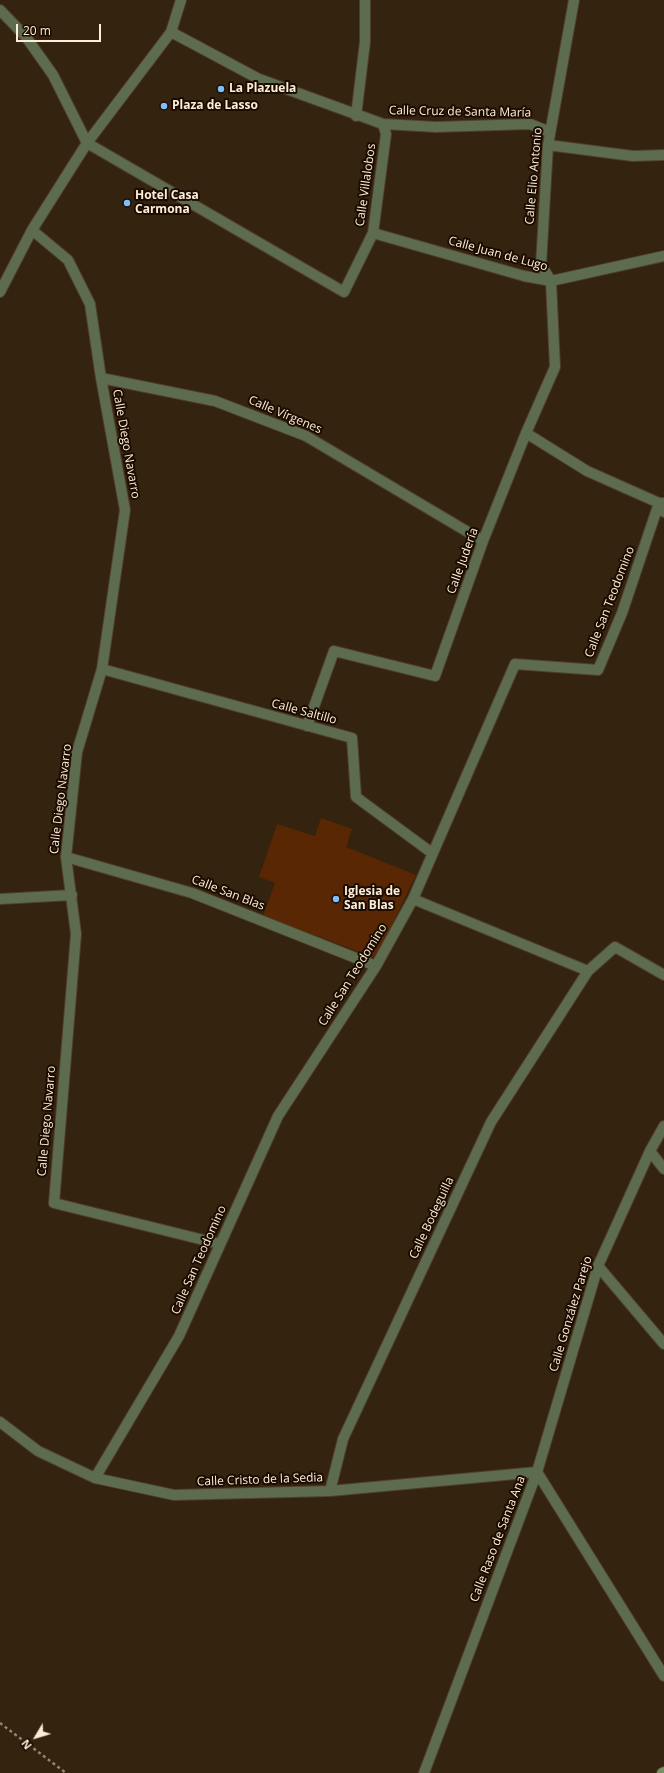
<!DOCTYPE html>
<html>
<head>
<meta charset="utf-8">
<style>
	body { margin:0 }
	#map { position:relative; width:664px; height:1773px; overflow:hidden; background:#34230e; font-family:"Open Sans",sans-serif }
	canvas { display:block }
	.north { position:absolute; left:16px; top:1717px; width:40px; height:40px; -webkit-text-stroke:3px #1b0c00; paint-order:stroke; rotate:232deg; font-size:11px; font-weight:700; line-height:16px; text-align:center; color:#ffedda }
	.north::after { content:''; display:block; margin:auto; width:14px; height:18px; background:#ffedda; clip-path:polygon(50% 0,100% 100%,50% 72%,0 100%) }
	.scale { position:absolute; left:16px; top:24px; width:85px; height:18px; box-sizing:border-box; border:2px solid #ffedda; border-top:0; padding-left:5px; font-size:12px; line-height:14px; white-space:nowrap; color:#ffedda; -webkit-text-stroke:3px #1b0c00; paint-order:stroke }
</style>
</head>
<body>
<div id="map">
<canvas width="664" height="1773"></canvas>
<div class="north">N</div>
<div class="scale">20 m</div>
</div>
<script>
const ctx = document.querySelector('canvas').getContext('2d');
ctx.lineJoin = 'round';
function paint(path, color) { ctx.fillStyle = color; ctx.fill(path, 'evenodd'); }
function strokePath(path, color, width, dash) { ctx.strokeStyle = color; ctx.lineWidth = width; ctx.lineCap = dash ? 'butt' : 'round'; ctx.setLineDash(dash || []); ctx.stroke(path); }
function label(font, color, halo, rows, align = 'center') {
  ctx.font = font + ' "Open Sans",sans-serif'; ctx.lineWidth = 4; ctx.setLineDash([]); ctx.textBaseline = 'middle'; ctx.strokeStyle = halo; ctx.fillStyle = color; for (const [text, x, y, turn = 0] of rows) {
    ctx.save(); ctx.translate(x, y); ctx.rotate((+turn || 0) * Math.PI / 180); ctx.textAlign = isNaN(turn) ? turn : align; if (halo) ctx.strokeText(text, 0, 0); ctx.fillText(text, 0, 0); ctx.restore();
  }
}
paint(new Path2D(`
	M321 818 352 829 346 847 416 875 376 958 263 916 275 883 259 877 277 824 315 836Z`), '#592703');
const street = new Path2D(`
	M0 10 26 37 53 75 87 143
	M171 32 259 79 383 124 436 127 530 124 550 132
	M356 116 365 42V0
	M87 143 344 292 373 233 386 134 383 124
	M548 145 633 156 664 155
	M32 230 68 260 90 304 101 378 125 510 102 669 77 752 66 857 76 934 54 1203 220 1244
	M373 233 524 276 551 281 664 256
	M0 292 32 230 87 143 171 32 181 0
	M101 378 215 401 306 436 483 541
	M526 433 587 471 659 503 664 512
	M102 669 352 738 356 797 432 853
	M307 726 334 651 435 676 483 541 526 433 555 367 551 281 541 265 548 145 574 0
	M66 857 192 893 376 966
	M0 899 72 895
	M413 899 588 971
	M650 1151 664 1169
	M598 1266 664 1344
	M0 1422 38 1451 95 1478 174 1495 330 1491 537 1472
	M537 1472 664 1676
	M95 1478 179 1336 278 1116 376 966 413 899 515 664 598 670 622 613 659 503H664
	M330 1491 343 1439 491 1122 588 971 615 947 664 975
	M424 1773 537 1472 598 1266 650 1151 664 1126`);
const secondary = new Path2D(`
	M662 1773 664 1772`);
strokePath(street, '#503f2b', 12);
strokePath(secondary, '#503f2b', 12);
strokePath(new Path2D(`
	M0 1723 66 1773`), '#968470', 2.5, [3, 3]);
strokePath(street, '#5d6c4e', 10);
strokePath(secondary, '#7a9263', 10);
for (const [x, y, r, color] of [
	[221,89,4,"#81bdfa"],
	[164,106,4,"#81bdfa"],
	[127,203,4,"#81bdfa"],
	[336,899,4,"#81bdfa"]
]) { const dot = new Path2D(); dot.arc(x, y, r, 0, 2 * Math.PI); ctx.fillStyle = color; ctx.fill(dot); strokePath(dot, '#1b0c00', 1.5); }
label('bold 12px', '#ffedda', '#1b0c00', [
	["La Plazuela",229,89],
	["Plaza de Lasso",172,106],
	["Hotel Casa",135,196],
	["Carmona",135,210],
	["Iglesia de",344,892],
	["San Blas",344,906]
], 'left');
label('12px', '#ffedda', '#1b0c00', [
	["Calle Cruz de Santa María",460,112,1],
	["Calle Elio Antonio",534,176,-85],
	["Calle Villalobos",366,185,-82],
	["Calle Juan de Lugo",498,254,15],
	["Calle Vírgenes",285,415,23],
	["Calle Diego Navarro",126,444,80],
	["Calle Judería",463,561,-70],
	["Calle San Teodomino",610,602,-69],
	["Calle Saltillo",304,712,15],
	["Calle Diego Navarro",61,799,-83],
	["Calle San Blas",228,893,21],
	["Calle San Teodomino",353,975,-58],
	["Calle Diego Navarro",47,1121,-85],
	["Calle Bodeguilla",432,1218,-65],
	["Calle San Teodomino",199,1260,-66],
	["Calle González Parejo",571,1314,-73],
	["Calle Cristo de la Sedia",260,1480,-2],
	["Calle Raso de Santa Ana",498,1539,-69]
]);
</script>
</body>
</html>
